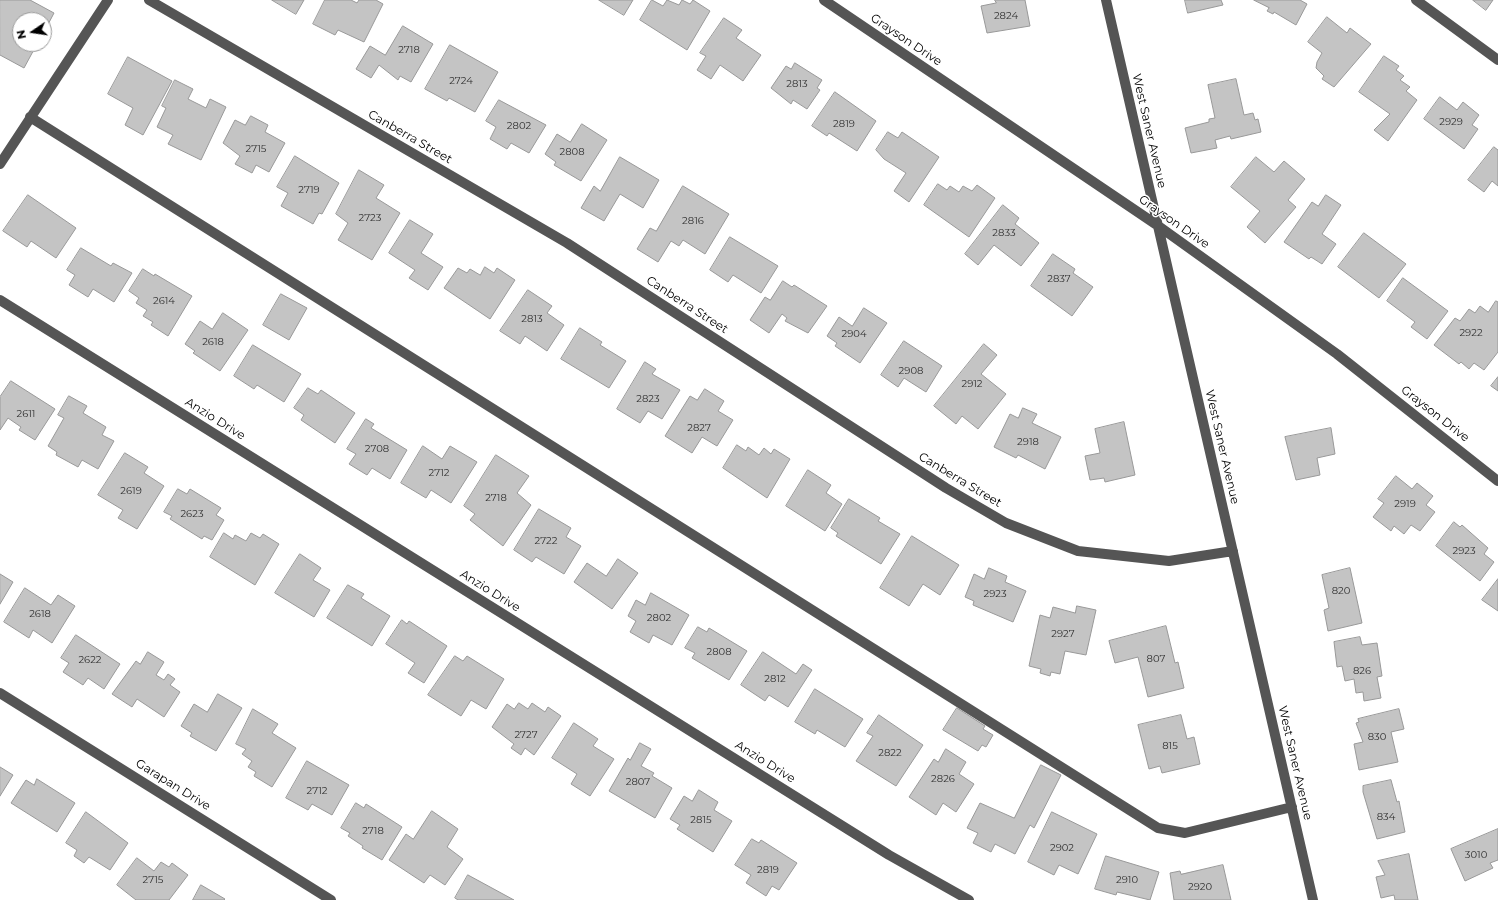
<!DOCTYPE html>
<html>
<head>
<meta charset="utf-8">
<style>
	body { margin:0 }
	#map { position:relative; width:1498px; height:900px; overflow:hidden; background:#fff; font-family:Montserrat,sans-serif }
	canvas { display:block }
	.north { position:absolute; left:12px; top:12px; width:40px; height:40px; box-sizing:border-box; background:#fff; border:1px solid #999; border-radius:50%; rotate:257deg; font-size:11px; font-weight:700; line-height:16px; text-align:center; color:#000 }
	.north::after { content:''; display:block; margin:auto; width:14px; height:18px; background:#000; clip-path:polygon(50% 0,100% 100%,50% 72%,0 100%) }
</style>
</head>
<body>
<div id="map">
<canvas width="1498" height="900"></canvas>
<div class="north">N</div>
</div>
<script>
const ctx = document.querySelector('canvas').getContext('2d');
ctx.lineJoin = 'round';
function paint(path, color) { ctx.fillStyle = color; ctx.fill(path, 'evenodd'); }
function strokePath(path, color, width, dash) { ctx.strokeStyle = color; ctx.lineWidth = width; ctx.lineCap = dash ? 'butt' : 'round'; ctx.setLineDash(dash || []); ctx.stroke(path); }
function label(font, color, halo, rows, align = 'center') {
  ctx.font = font + ' Montserrat,sans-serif'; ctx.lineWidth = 3; ctx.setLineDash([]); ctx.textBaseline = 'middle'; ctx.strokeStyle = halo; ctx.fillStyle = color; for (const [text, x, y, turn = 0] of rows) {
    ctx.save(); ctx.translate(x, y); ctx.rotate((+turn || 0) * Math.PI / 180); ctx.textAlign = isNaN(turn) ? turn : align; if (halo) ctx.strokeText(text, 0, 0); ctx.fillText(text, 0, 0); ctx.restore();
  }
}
const building = new Path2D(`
	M0 0H30L54 13 44 32V20H20V44H37L24 68 0 55Z
	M272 0H304L296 14Z
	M325 0H351L357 3 359 0H376L383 4 364 42 338 30 335 35 313 24Z
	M599 0H633L624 15Z
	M652 0 663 6 667 0 679 5 682 0 690 4 693 0 710 11 687 50 640 20Z
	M995 0H1025L1030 26 987 33 981 6 996 3Z
	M1185 0H1221L1223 5 1188 13Z
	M1254 0H1300L1307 4 1296 25 1274 12 1273 14 1267 11 1269 8Z
	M1473 0H1493L1486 10Z
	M1327 17 1347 33 1350 28 1371 44 1334 87 1322 79 1324 76 1316 68 1317 62 1322 53 1308 42Z
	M724 18 742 30 736 38 761 55 743 81 720 65 711 79 697 70 706 56 700 53Z
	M403 26 433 44 411 82 400 76 398 80 379 65 371 78 356 69 370 46 385 55Z
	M450 45 498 72 475 112 449 98 447 101 425 89Z
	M1384 56 1399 66 1396 70 1404 76 1400 80 1410 87 1406 91 1417 100 1388 141 1374 130 1390 114 1359 92Z
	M128 57 172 81 143 135 125 125 133 108 108 94Z
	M795 63 822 80 817 88 820 90 807 109 793 100 791 104 771 88 786 66 791 69Z
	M1236 79 1244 115 1253 113 1255 120 1258 119 1261 132 1231 139 1230 136 1215 140 1217 148 1191 153 1185 128 1209 122V119L1215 118 1208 85Z
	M175 80 193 89 188 99 206 108 210 99 226 107 201 160 168 144 173 135 157 127 166 108 162 106Z
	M835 92 876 121 857 151 829 133 827 136 812 126Z
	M1440 97 1457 110 1463 102 1479 115 1472 125 1478 129 1464 149 1424 119Z
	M499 100 546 125 529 153 511 143 507 149 490 139 496 127 486 121Z
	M251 116 268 125 265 132 285 143 269 172 256 165 252 173 235 164 240 156 223 143 235 120 245 125Z
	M582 124 607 140 581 181 554 165 556 162 545 154 557 134 570 142Z
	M888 132 898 138 902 132 939 157 909 202 894 191 906 173 884 159 876 150Z
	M1494 147 1498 150V186L1492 181 1484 192 1468 180Z
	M295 156 339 183 322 214 319 213 313 224 281 206 288 193 277 187Z
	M620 157 659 180 643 208 620 194 604 221 581 208 594 186 600 191Z
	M1256 157 1274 172 1284 161 1305 179 1288 200 1296 207 1265 243 1247 227 1260 211 1231 187Z
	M359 170 384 185 376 198 400 213 372 260 338 240 348 223 336 214Z
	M938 184 947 190 950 186 959 192 963 186 972 191 977 185 995 198 969 237 924 205Z
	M683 186 729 214 705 254 683 240 679 246 671 241 658 262 637 249 650 228 656 231Z
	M28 195 76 228 56 258 31 241 27 247 3 231Z
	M1326 195 1341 205 1322 234 1336 244 1322 264 1311 257 1309 259 1284 242 1312 202 1318 206Z
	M1003 205 1019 218 1015 224 1039 243 1021 266 994 245 978 265 965 254Z
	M410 220 433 234 421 253 443 267 428 290 409 278 415 270 389 253Z
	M1364 233 1406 264 1379 298 1338 267Z
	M730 237 778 266 761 293 733 275 728 282 710 270Z
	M81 248 111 266 113 263 132 273 114 302 93 289 88 297 69 285 75 275 67 270Z
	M1053 254 1075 269 1073 273 1093 287 1072 316 1031 286Z
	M485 267 494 273 497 268 515 280 490 319 444 288 458 268 467 273 470 269 480 275Z
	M143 269 154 276 155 274 192 296 168 336 151 325 153 322 143 316 147 310 136 303 139 298 129 291Z
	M1403 278 1448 311 1427 339 1411 327 1415 322 1387 301Z
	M783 281 792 287 794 285 827 306 808 333 785 321 787 318 782 314 769 333 750 320 765 297 770 300Z
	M528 290 552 306 547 313 564 325 547 351 525 336 520 344 500 331Z
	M281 294 307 308 289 340 263 325Z
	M1496 301 1498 302V352L1484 370 1474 363 1469 369 1461 362 1459 364 1434 345 1455 318 1460 321 1469 309 1475 313 1480 306 1488 312Z
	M864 308 887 323 860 363 835 346 837 343 827 336 839 317 852 326Z
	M223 313 248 330 220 371 193 353 195 351 185 344 200 321 212 329Z
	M580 328 602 342 600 345 626 361 609 388 561 359Z
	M904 341 942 366 926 392 904 378 898 387 881 375Z
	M984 344 997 355 981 374 1006 394 978 429 962 416 956 424 934 406Z
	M253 345 301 374 284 402 257 385 254 389 234 376Z
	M645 362 656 369 652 374 680 390 662 419 648 411 640 423 617 409Z
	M1498 377V391L1491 386Z
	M11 381 55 409 35 440 19 430 21 427 8 418 0 430V397Z
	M308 388 318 394 321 390 355 413 335 443 301 420 304 415 294 408Z
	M705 389 724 401 718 411 733 420 717 446 702 437 692 453 665 436 690 396 697 400Z
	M69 396 87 406 83 413 106 427 102 435 114 441 98 469 82 460 78 467 56 455 57 452 48 446 64 418 58 415Z
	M1023 408 1037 414 1032 423 1061 437 1045 469 1018 455 1016 458 994 447 1010 414 1018 418Z
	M366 419 374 424 371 428 407 450 390 479 372 468 367 475 349 464 356 454 347 449Z
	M1124 422 1135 475 1105 482 1104 478 1090 480 1085 456 1100 453 1095 429Z
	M1331 428 1335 454 1317 458 1320 475 1296 480 1285 437Z
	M737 445 746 451 748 447 759 455 764 448 771 454 774 449 790 459 767 498 723 468Z
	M423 446 442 459 450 446 477 462 451 503 431 490 426 498 401 483Z
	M125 453 148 467 144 473 164 486 137 529 118 518 123 510 98 495Z
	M496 455 529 476 517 493 531 505 503 546 470 520 475 514 464 506Z
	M808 470 831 485 826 493 842 504 825 531 786 506Z
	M1396 476 1412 489 1417 483 1433 496 1426 505 1435 512 1420 531 1411 525 1404 534 1394 526 1391 531 1373 517 1384 503 1378 499Z
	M178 489 187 494 190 489 221 508 216 515 224 520 212 540 204 536 202 539 170 519 172 516 164 512Z
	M849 499 880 518 878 521 900 534 881 564 836 536 838 533 831 528Z
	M539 509 571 528 566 537 581 546 564 574 536 557 532 562 514 550Z
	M1454 522 1460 527 1462 525 1488 548 1484 554 1494 562 1480 581 1436 546Z
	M224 533 233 539 235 535 246 541 251 533 260 538 263 534 279 544 255 585 210 557Z
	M912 536 959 565 940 595 923 584 909 606 880 588Z
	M300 554 321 568 313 580 330 590 314 617 275 593Z
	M618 559 638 573 612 609 574 582 587 563 606 576Z
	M989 568 1007 576 1005 582 1026 591 1013 622 973 605 974 601 965 597 974 574 984 579Z
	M1350 568 1362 623 1328 631 1324 610 1329 608 1322 575Z
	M0 574 13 582 0 604Z
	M1498 579V611L1482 600Z
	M348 585 364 594 361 598 390 616 372 646 327 618Z
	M25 588 51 605 58 595 75 606 52 643 33 630 29 638 4 622Z
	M651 593 689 615 672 645 653 635 649 643 630 632 636 621 628 616 636 600 645 605Z
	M1077 606 1096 610 1086 655 1065 651 1060 674 1051 672 1050 676 1040 673 1041 669 1029 666 1040 615 1050 618 1053 607 1075 613Z
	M402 620 407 624 409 621 447 646 424 683 408 673 415 663 386 644Z
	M1166 626 1175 663 1178 662 1184 688 1148 697 1138 657 1115 663 1109 641Z
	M698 627 707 632 709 628 747 651 729 680 692 658 695 653 685 648Z
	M76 635 120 664 104 689 88 678 83 685 63 672 69 663 61 658Z
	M1360 637 1362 645 1377 643 1382 676 1377 677 1381 698 1364 701 1363 692 1356 693 1354 679 1345 681 1342 666 1337 667 1334 642Z
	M148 652 164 662 156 675 164 680 168 674 175 679 170 685 180 692 164 717 137 699 132 707 112 694 136 661 140 664Z
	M763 652 796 674 803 664 812 670 788 707 769 695 765 701 741 685Z
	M455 656 463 661 467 656 504 679 486 709 471 700 461 716 428 695Z
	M815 689 863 719 845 747 817 730 815 734 795 722Z
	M218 694 242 708 216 751 190 736 192 733 181 726 194 704 207 712Z
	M519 703 528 709 532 703 545 712 548 707 561 716 534 755 525 748 521 755 511 748 514 744 492 727 507 704 514 709Z
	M957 708 985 726 983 729 993 735 986 747 982 745 978 751 943 730Z
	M253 709 278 724 272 733 296 748 272 787 254 776 256 772 248 767 252 761 242 754 246 749 236 744Z
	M1399 709 1404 729 1391 732 1398 762 1359 770 1354 744 1363 742 1356 723 1359 722 1358 719Z
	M879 715 923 745 896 786 856 761 873 736 867 733Z
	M1181 715 1187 739 1194 737 1200 764 1162 773 1160 766 1149 769 1138 725Z
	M574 723 598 739 593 746 614 759 590 796 571 784 577 774 552 758Z
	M640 743 651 749 641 766 654 773 652 776 672 788 655 818 609 791 628 758 630 760Z
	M946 749 966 762 959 774 974 784 956 812 943 803 936 815 909 797 934 759 938 762Z
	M307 761 349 785 332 815 312 804 308 810 286 798Z
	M1041 765 1061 775 1034 828 1030 825 1015 854 995 844 991 852 973 843 978 833 967 828 980 803 1014 818Z
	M0 767 13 775 0 796Z
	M37 779 75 803 57 832 11 803 26 780 34 785Z
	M1391 780 1397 802 1399 801 1405 832 1377 839 1363 792V786Z
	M699 790 718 802 714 810 732 821 713 852 677 829 680 825 670 819 684 796 692 801Z
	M356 803 364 808 366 804 402 827 382 860 362 848 363 846 348 836 350 833 341 828Z
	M432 811 458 829 447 847 463 859 445 885 430 875 424 883 389 860 406 834 413 839Z
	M86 812 128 843 110 870 89 857 84 863 74 856 77 850 66 843Z
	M1052 812 1097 834 1078 874 1059 865 1054 875 1028 862Z
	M1498 829V860L1490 863 1493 868 1465 881 1451 849Z
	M752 839 759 843 761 840 797 863 779 890 772 886 766 896 746 883 751 875 735 865Z
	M1409 854 1418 900H1395L1394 895 1381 898 1376 877 1385 875 1378 861Z
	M1106 856 1159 872 1150 900 1117 892 1116 895 1095 889Z
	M137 858 154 871 161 862 169 867 172 863 188 875 169 900H136L117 885Z
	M1223 865 1231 900H1174L1170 873 1180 871 1181 874Z
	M468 875 514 900H458L455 898Z
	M201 885 225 899 224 900H193Z`);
paint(building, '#c4c4c4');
strokePath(building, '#999', 1);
strokePath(new Path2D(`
	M149 0 567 243 946 488 1006 523 1078 551 1169 561 1233 551
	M824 0 1157 225 1337 354 1498 481
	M1106 0 1313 900
	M1416 0 1498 60
	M30 117 1158 828 1185 833 1292 807
	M0 164 108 0
	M0 300 889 855 969 900
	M0 693 331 900`), '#555', 10);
label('10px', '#313131', null, [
	["2824",1006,16],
	["2718",409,50],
	["2724",461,81],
	["2813",797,84],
	["2929",1451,122],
	["2819",844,124],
	["2802",519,126],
	["2715",256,149],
	["2808",572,152],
	["2719",309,190],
	["2723",370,218],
	["2816",693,221],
	["2833",1004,233],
	["2837",1059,279],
	["2614",164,301],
	["2813",532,319],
	["2922",1471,333],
	["2904",854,334],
	["2618",213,342],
	["2908",911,371],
	["2912",972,384],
	["2823",648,399],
	["2611",26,414],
	["2827",699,428],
	["2918",1028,442],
	["2708",377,449],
	["2712",439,473],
	["2619",131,491],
	["2718",496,498],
	["2919",1405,504],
	["2623",192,514],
	["2722",546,541],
	["2923",1464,551],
	["820",1341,591],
	["2923",995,594],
	["2618",40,614],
	["2802",659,618],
	["2927",1063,634],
	["2808",719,652],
	["807",1156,659],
	["2622",90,660],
	["826",1362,671],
	["2812",775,679],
	["2727",526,735],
	["830",1377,737],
	["815",1170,746],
	["2822",890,753],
	["2826",943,779],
	["2807",638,782],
	["2712",317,791],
	["834",1386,817],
	["2815",701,820],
	["2718",373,831],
	["2902",1062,848],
	["3010",1476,855],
	["2819",768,870],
	["2715",153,880],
	["2910",1127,880],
	["2920",1200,887]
]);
label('12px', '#000', '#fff', [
	["Grayson Drive",906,40,34],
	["West Saner Avenue",1149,131,77],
	["Canberra Street",410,137,30],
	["Grayson Drive",1174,222,35],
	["Canberra Street",687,305,33],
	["Grayson Drive",1435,414,38],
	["Anzio Drive",215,419,32],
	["West Saner Avenue",1222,447,77],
	["Canberra Street",960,480,31],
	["Anzio Drive",490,591,32],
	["Anzio Drive",765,762,32],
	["West Saner Avenue",1295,763,77],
	["Garapan Drive",173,785,32]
]);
</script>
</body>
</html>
